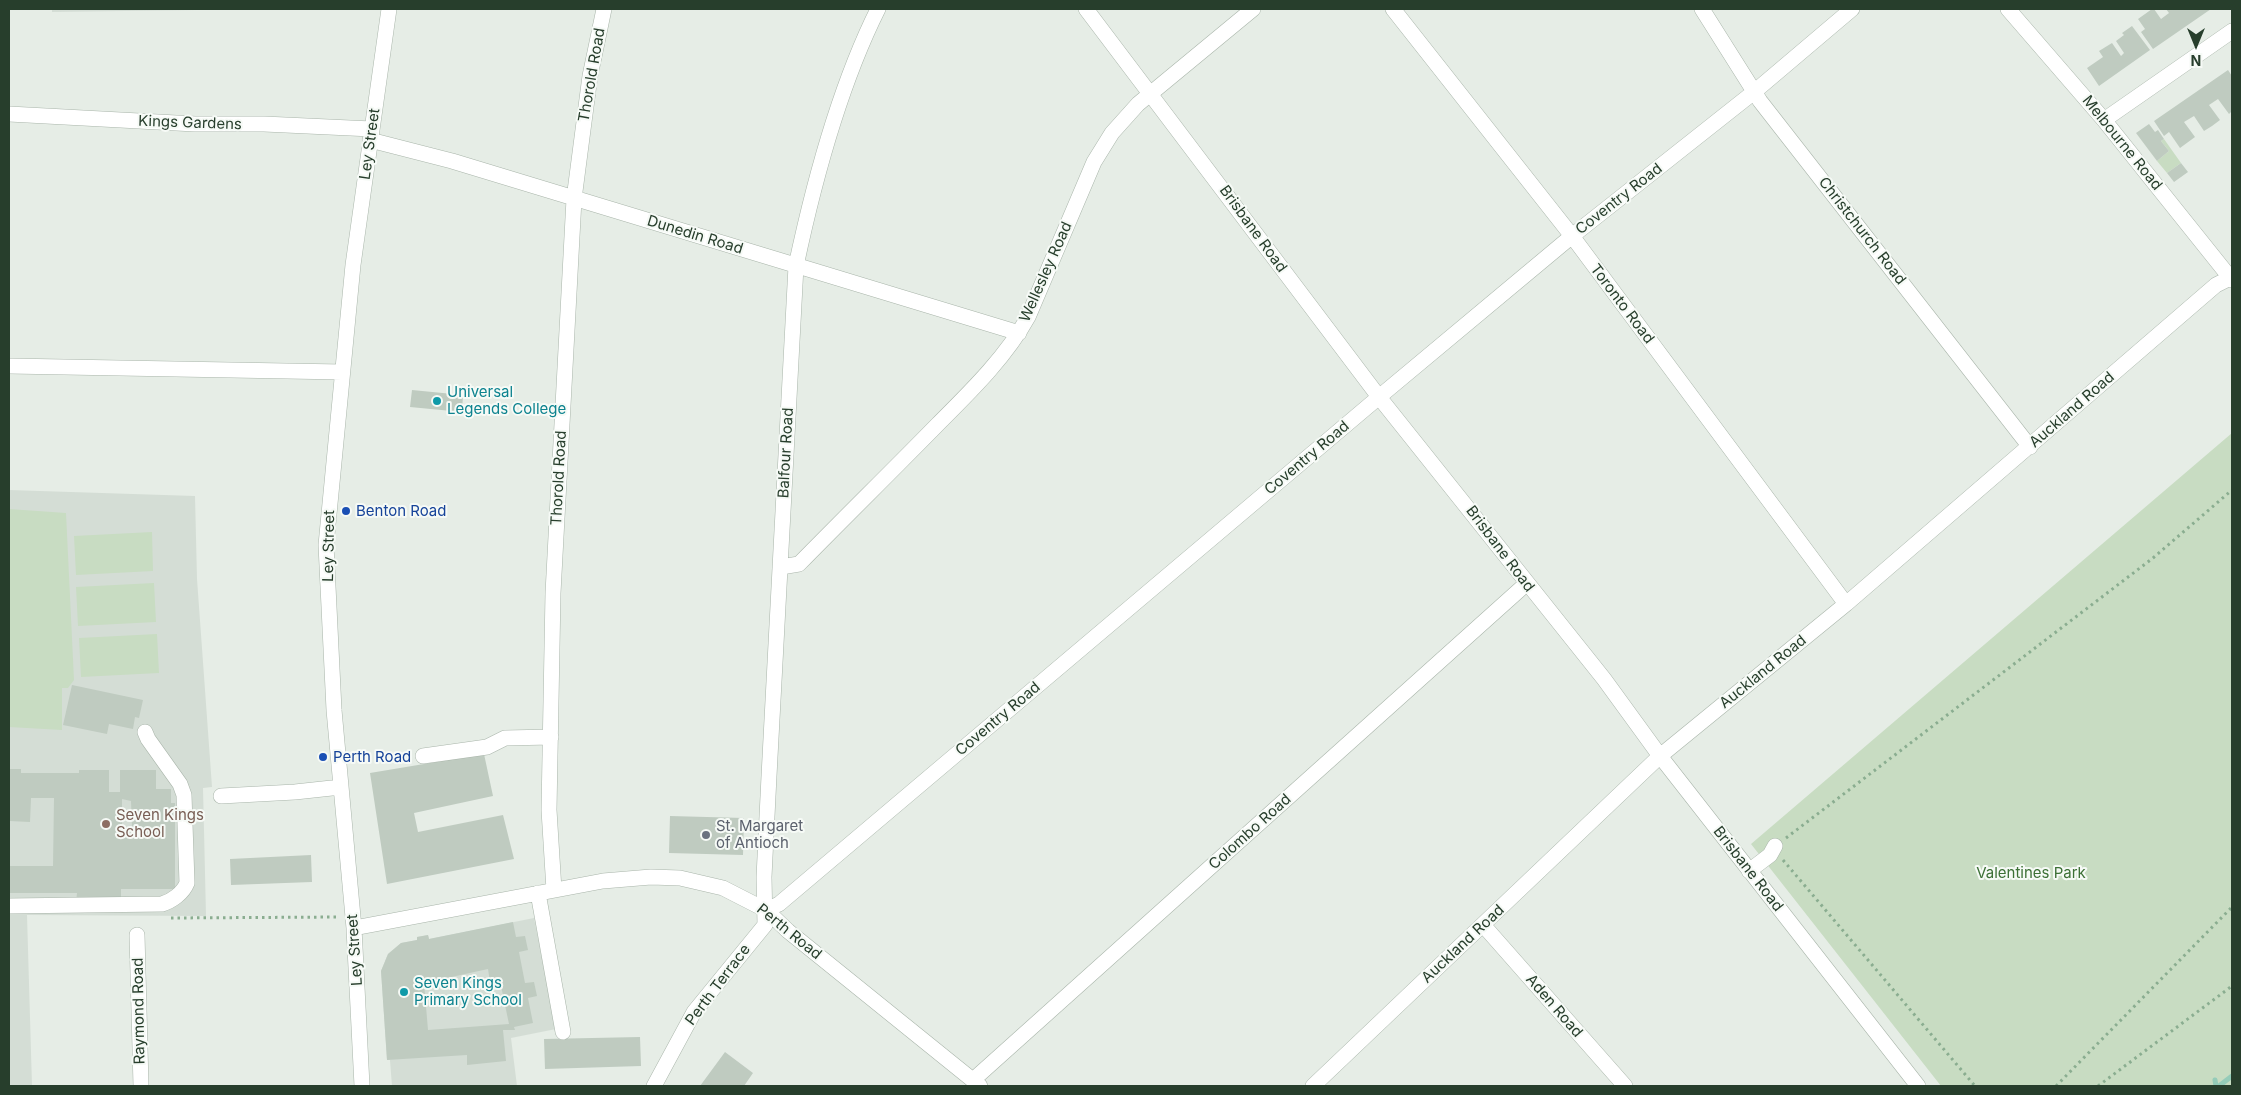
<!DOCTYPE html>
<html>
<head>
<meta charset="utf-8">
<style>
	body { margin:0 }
	#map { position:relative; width:2241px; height:1095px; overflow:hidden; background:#e6ede6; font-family:Inter,sans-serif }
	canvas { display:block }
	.frame { position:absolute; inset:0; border:10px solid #273e2c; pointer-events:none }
	.north { position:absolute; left:2171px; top:20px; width:50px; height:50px; -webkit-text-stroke:4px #f6faf6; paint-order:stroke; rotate:180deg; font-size:14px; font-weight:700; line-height:20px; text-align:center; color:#273e2c }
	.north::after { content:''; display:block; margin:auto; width:18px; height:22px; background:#273e2c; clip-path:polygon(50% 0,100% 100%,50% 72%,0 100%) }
</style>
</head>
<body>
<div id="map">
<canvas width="2241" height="1095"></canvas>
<div class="frame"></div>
<div class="north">N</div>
</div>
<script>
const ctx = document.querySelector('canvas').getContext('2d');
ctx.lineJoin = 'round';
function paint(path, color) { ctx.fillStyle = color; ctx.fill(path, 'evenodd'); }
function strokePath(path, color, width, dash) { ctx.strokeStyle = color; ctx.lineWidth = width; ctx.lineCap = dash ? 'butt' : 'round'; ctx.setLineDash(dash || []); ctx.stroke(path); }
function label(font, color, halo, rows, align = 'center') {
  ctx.font = font + ' Inter,sans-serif'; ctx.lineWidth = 4; ctx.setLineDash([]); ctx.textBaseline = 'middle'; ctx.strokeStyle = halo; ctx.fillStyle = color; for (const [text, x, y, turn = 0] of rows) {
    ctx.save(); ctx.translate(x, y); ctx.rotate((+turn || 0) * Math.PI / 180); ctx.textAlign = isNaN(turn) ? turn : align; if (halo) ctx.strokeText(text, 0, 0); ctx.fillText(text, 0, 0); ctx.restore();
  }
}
paint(new Path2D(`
	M52 9H270L52 12Z
	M9 490 195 496 197 579 212 787 203 788 206 916 27 915 32 1086H9Z
	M534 918 556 1029 511 1038 517 1086H392L390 1060H387L381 971 388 954 401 943 417 940V937L428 935 429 939Z`), '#d4ddd5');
paint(new Path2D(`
	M2164 139 2181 163 2167 173 2157 161 2169 151 2161 141Z
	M2232 433V1086H1941L1751 844Z
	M9 509 66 513 74 680 68 688H62V730L9 727Z
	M152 532 153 571 76 575 74 536Z
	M154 583 156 622 78 626 76 587Z
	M157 634 159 673 81 677 79 638Z`), '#c8dcc2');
strokePath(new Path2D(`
	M2215 1080 2216 1086
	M2219 1086 2232 1076`), '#95ccb9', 5);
paint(new Path2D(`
	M2152 9H2154L2161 19 2169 13 2166 9H2211L2153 49 2141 32 2145 29 2138 19Z
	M2132 26 2150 50 2099 86 2087 68 2103 57 2099 51 2112 43 2121 56 2124 53 2116 41 2124 35 2122 33Z
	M2228 70 2232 76V111L2229 114 2218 99 2209 105 2220 120 2212 126 2204 131 2194 116 2184 122 2195 137 2180 148 2169 132 2164 136 2154 121Z
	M2149 124 2155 132 2158 130 2164 139 2161 141 2169 151 2157 161 2136 133Z
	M2181 163 2188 172 2174 182 2167 173Z
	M412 390 463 395 462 412 410 407Z
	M72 685 143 700 139 718 135 717 133 729 109 724 107 734 63 725Z
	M484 754 493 796 414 813 418 832 503 815 514 859 387 884 370 773Z
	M9 769H21V773H79V770H109V792H120V770H156V789H171V803H175V889H121V902H76L77 893H9V866H53L54 798H31L30 822 9 821ZM122 799 131 801 132 827H122Z
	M670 816 744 818 743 855 669 853Z
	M311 855 312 882 231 885 230 859Z
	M513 922 516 937 525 936 528 950 519 952 525 983 534 982 537 996 528 998 533 1023 514 1027 515 1030H503L506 1061 467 1065V1055L387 1060 381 971 388 954 401 943 417 940V937L428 935 429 939ZM488 969 491 988 501 986 509 1024 428 1030 424 983Z
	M640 1037 641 1066 545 1069 544 1039Z
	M725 1052 753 1073 744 1086H700Z`), '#bfcbc0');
const minor = new Path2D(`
	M1086 9 1379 397 1604 679 1660 756 1918 1086
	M1393 9 1572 236 1846 604
	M1702 9 1760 101 2030 447
	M2008 9 2104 120 2232 280
	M9 114 195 124H264L372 129
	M2104 120 2232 31
	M370 140 452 161 1019 333
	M9 366 342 372
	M781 567 799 564C845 517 892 471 938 424 970 392 1006 357 1028 317L1094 162 1112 133 1138 104 1253 9
	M423 756 487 747 505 738 551 737
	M221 796 295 792 341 787
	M1749 871 1770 855 1775 846
	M554 890 549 810 553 593 574 199 590 76 604 9
	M538 893 563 1032
	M9 906 162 904C172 901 183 893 187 883L184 795 180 784 148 739 145 732
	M766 910 779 904 1379 397 1572 236 1754 92 1852 9
	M1484 926 1625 1086
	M354 928 603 881 651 877 680 878 723 888 766 910 788 931 980 1086
	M137 935 141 1086
	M973 1080 1526 584
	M362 1086 354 928 334 710 326 545 353 265 389 9
	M654 1086 694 1012 765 925 764 877 769 776 796 266C814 181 839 87 878 9
	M1313 1086 1660 756 1846 604 2216 285 2232 277`);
strokePath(minor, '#a9b5aa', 16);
strokePath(new Path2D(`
	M1786 838 2153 558 2232 490
	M1783 860 1975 1086
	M171 918 338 917
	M2056 1086 2232 907
	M2098 1086 2232 986`), '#8aad90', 3, [2.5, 4]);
strokePath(minor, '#fff', 15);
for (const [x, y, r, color] of [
	[437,401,5,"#0f9aa8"],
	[346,511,5,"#1a4fb4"],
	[323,757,5,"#1a4fb4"],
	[106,824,5,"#8d6e63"],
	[706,835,5,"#6b7280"],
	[404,992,5,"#0f9aa8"]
]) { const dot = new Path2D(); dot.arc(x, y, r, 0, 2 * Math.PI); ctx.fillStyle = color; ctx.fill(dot); strokePath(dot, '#f6faf6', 2); }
label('15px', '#273e2c', '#f6faf6', [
	["Thorold Road",592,75,-80],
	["Kings Gardens",190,123,2],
	["Melbourne Road",2122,143,51],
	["Ley Street",370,144,-82],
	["Coventry Road",1619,199,-38],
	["Brisbane Road",1253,229,54],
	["Christchurch Road",1862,231,52],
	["Dunedin Road",695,235,17],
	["Wellesley Road",1046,272,-66],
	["Toronto Road",1622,304,53],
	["Auckland Road",2072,410,-41],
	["Balfour Road",786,453,-87],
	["Coventry Road",1307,458,-40],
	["Thorold Road",559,478,-87],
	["Ley Street",329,546,-89],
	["Brisbane Road",1500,549,53],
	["Auckland Road",1763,672,-39],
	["Coventry Road",998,719,-40],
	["Colombo Road",1250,832,-42],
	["Brisbane Road",1748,869,52],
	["Perth Road",789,932,39],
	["Auckland Road",1463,944,-43],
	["Ley Street",355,950,-94],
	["Perth Terrace",718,985,-53],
	["Aden Road",1554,1006,49],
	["Raymond Road",139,1011,-91]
]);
label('15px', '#0d838f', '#f6faf6', [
	["Universal",447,392],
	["Legends College",447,409],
	["Seven Kings",414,983],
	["Primary School",414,1000]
], 'left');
label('15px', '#164399', '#f6faf6', [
	["Benton Road",356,511],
	["Perth Road",333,757]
], 'left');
label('15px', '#785e54', '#f6faf6', [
	["Seven Kings",116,815],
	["School",116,832]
], 'left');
label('15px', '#5b616d', '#f6faf6', [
	["St. Margaret",716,826],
	["of Antioch",716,843]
], 'left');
label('15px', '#3c7035', '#f6faf6', [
	["Valentines Park",2031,873]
]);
</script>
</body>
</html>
